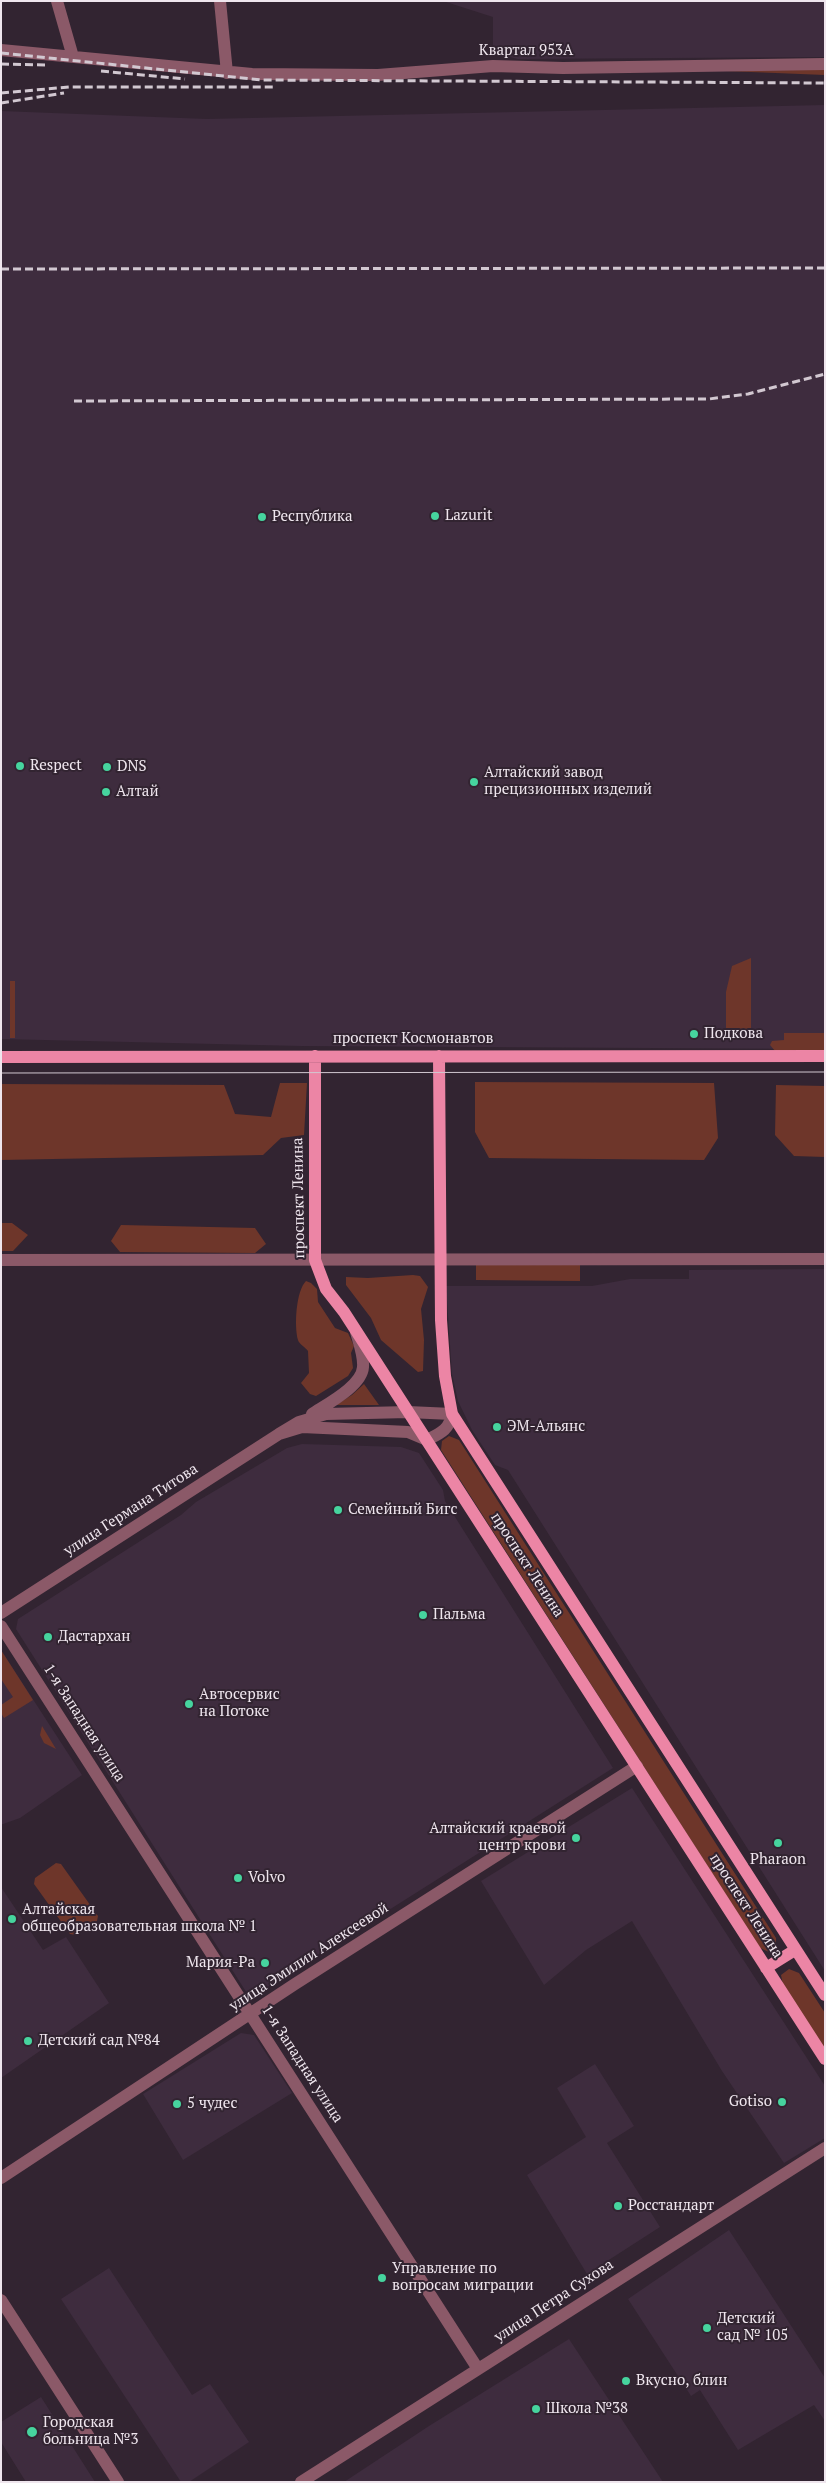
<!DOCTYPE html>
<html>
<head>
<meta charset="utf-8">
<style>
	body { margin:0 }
	#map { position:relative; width:826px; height:2483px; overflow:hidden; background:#322431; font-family:"PT Serif",serif }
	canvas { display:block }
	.frame { position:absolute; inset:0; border:2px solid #efe6ee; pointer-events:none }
</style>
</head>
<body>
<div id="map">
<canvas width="826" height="2483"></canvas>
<div class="frame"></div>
</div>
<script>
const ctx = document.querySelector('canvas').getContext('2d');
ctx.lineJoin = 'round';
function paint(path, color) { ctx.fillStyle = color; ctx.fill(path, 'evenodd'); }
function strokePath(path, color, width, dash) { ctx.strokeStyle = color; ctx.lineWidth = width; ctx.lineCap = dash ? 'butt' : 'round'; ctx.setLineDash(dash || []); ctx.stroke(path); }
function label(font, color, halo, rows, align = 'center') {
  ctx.font = font + ' "PT Serif",serif'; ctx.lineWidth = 4; ctx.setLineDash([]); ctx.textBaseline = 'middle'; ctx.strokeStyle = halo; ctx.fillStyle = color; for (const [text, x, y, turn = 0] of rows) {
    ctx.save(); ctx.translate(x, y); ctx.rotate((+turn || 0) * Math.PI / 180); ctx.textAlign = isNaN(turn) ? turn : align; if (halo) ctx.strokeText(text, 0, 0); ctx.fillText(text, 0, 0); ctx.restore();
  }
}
paint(new Path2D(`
	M443 1H825V57L518 59 493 53V17Z
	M825 105V1049L301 1046 1 1039V111L207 119Z
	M825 1269V1971L508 1470 495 1465 472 1430 458 1401 452 1374 446 1286H592L630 1279H689V1270Z
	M302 1444 401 1447 419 1453 443 1490 445 1501 613 1768 250 1998 16 1629 18 1619 181 1515 196 1502 287 1448Z
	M1 1650 82 1775 20 1818 3 1824H1Z
	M632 1788 825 2086V2138L784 2163 722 2071 632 1921 586 1950 544 1985 481 1881Z
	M1 1887 43 1950 66 1937 109 2003 1 2078Z
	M241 2033 254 2035 292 2093 183 2160 143 2094Z
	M595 2064 634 2126 607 2143 660 2227 587 2274 527 2175 586 2137 557 2088Z
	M729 2230 825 2378V2421L814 2405 738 2450 700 2390 691 2396 628 2299Z
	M109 2268 192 2395 210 2384 249 2442 189 2482H181L61 2299Z
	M569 2339 663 2482H344L429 2426Z
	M41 2397 95 2482H26L1 2442V2422Z`), '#3e2c3e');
paint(new Path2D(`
	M825 67V75L726 71Z
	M751 958V1031H726V992L732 966Z
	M10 981H15V1038H10Z
	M784 1033H825V1051H775L770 1045 772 1041 784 1040Z
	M475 1082 714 1083 718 1138 704 1160 489 1158 475 1132Z
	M280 1083H307L304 1135 281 1138 263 1155 1 1160V1084L224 1085 235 1114 271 1117Z
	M776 1085 825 1086V1157L794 1156 775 1135Z
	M1 1223H12L28 1235 13 1251H1Z
	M121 1225 255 1228 266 1244 255 1253 120 1252 111 1241Z
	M476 1264 580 1265V1281L476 1280Z
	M413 1275 420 1276 428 1287 421 1309 424 1340 423 1371 418 1372 381 1340 371 1318 346 1285V1277L368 1278Z
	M306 1281 311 1283 317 1289 318 1302 335 1328 348 1333 354 1346 351 1353 353 1368 348 1376 316 1396 310 1394 301 1383 309 1373 308 1351C305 1347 299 1344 298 1340 294 1326 296 1291 306 1281Z
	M364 1384 379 1405H336L352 1395Z
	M449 1436 459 1440 776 1938V1947L769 1952 760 1948 441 1450 442 1441Z
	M1 1650 33 1700 4 1718 1 1713V1705L13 1697 1 1679Z
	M42 1726 56 1749 44 1743 40 1735Z
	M56 1863 61 1864 98 1916 97 1921 76 1935 70 1934 34 1884 35 1878Z
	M789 1969 799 1973 825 2013V2049L783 1985 781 1975Z`), '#6e362a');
strokePath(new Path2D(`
	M57 1 73 57
	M220 1 227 73
	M1 50 252 74 378 75 493 66 563 68 825 64
	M1 1260 825 1259
	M312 1414C327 1404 362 1386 363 1367 364 1356 359 1343 356 1332
	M1 1613 279 1434 299 1422 326 1414 408 1412 452 1414C449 1430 441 1433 427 1440L408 1432 345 1429 302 1427 279 1434
	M1 1626 478 2369
	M1 2178 295 1984 637 1766
	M1 2300 118 2482
	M301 2482 825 2148`), '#8b5968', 12);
strokePath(new Path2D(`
	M315 1056V1260L326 1289 344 1312 825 2059
	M439 1056 441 1320 445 1376 452 1414 825 1995
	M1 1057 825 1056
	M766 1968 795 1950`), '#ec85a5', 12);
strokePath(new Path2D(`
	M1 1073 825 1072`), '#d2c8d1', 1);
strokePath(new Path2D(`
	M1 53 262 80 825 83
	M1 64 48 65
	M101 71 185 79
	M1 93 69 87H273
	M1 103 64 93
	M1 269 825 268
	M74 401 709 399 748 394 825 374`), '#d2c8d1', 3, [8, 4]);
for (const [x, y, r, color] of [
	[435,516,5,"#46d49e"],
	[262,517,5,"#46d49e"],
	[20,766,5,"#46d49e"],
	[107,767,5,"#46d49e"],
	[474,782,5,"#46d49e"],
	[106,792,5,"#46d49e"],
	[694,1034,5,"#46d49e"],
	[497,1427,5,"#46d49e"],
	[338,1510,5,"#46d49e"],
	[423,1615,5,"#46d49e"],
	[48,1637,5,"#46d49e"],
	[189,1704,5,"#46d49e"],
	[576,1838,5,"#46d49e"],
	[778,1843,5,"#46d49e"],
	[238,1878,5,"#46d49e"],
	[12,1919,5,"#46d49e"],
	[265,1963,5,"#46d49e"],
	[28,2041,5,"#46d49e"],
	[782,2102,5,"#46d49e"],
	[177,2104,5,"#46d49e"],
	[618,2206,5,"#46d49e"],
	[382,2278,5,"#46d49e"],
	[707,2328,5,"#46d49e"],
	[626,2381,5,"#46d49e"],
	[536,2409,5,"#46d49e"],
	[32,2432,6,"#46d49e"]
]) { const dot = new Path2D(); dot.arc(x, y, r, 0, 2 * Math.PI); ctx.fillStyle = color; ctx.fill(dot); strokePath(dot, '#322431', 2); }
label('15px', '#efe6ee', '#322431', [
	["Квартал 953А",526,51],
	["проспект Космонавтов",413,1039],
	["проспект Ленина",299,1198,-91],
	["улица Германа Титова",131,1510,-33],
	["проспект Ленина",527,1565,57],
	["1-я Западная улица",84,1723,57],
	["проспект Ленина",746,1906,57],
	["улица Эмилии Алексеевой",309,1957,-33],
	["1-я Западная улица",302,2064,57],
	["улица Петра Сухова",554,2301,-33]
]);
label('15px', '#efe6ee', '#322431', [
	["Lazurit",445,516],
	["Республика",272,517],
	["Respect",30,766],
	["DNS",117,767],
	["Алтайский завод",484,773],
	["прецизионных изделий",484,790],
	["Алтай",116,792],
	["Подкова",704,1034],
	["ЭМ-Альянс",507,1427],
	["Семейный Бигс",348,1510],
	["Пальма",433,1615],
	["Дастархан",58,1637],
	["Автосервис",199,1695],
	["на Потоке",199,1712],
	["Алтайский краевой",566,1829,"right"],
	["центр крови",566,1846,"right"],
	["Pharaon",778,1860,"center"],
	["Volvo",248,1878],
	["Алтайская",22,1910],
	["общеобразовательная школа № 1",22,1927],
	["Мария-Ра",255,1963,"right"],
	["Детский сад №84",38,2041],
	["Gotiso",772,2102,"right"],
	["5 чудес",187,2104],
	["Росстандарт",628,2206],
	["Управление по",392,2269],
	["вопросам миграции",392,2286],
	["Детский",717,2319],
	["сад № 105",717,2336],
	["Вкусно, блин",636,2381],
	["Школа №38",546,2409],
	["Городская",43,2423],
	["больница №3",43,2440]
], 'left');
</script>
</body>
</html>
